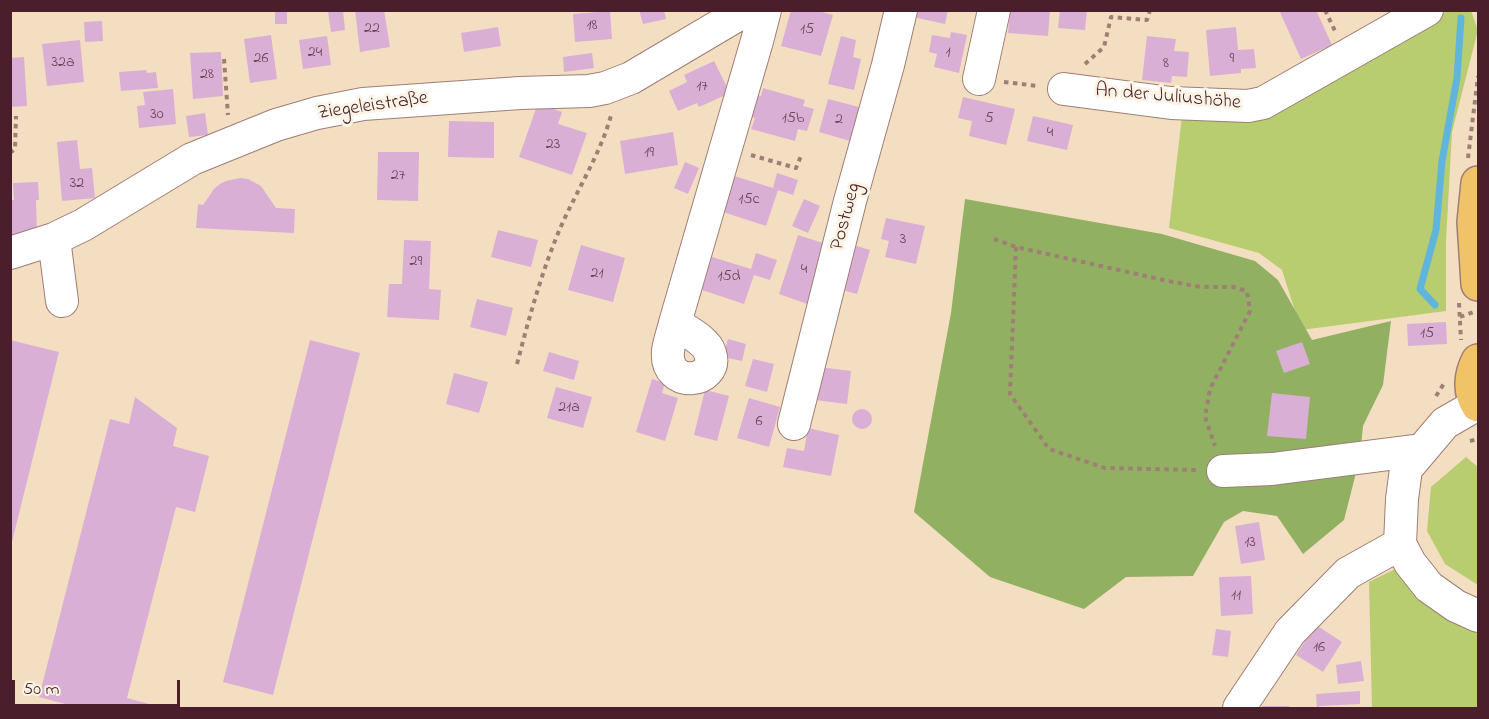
<!DOCTYPE html>
<html>
<head>
<meta charset="utf-8">
<style>
	body { margin:0 }
	#map { position:relative; width:1489px; height:719px; overflow:hidden; background:#f4dec1; font-family:"Indie Flower",sans-serif }
	canvas { display:block }
	.frame { position:absolute; inset:0; border:12px solid #4a1f2b; pointer-events:none }
	.scale { position:absolute; left:12px; top:680px; width:168px; height:27px; box-sizing:border-box; border:3px solid #4a1f2b; border-top:0; padding-left:8px; font-size:18px; line-height:21px; white-space:nowrap; color:#4a1f2b; -webkit-text-stroke:4px #fcf5e5; paint-order:stroke }
</style>
</head>
<body>
<div id="map">
<canvas width="1489" height="719"></canvas>
<div class="frame"></div>
<div class="scale">50 m</div>
</div>
<script>
const ctx = document.querySelector('canvas').getContext('2d');
ctx.lineJoin = 'round';
function paint(path, color) { ctx.fillStyle = color; ctx.fill(path, 'evenodd'); }
function strokePath(path, color, width, dash) { ctx.strokeStyle = color; ctx.lineWidth = width; ctx.lineCap = dash ? 'butt' : 'round'; ctx.setLineDash(dash || []); ctx.stroke(path); }
function label(font, color, halo, rows, align = 'center') {
  ctx.font = font + ' "Indie Flower",sans-serif'; ctx.lineWidth = 6; ctx.setLineDash([]); ctx.textBaseline = 'middle'; ctx.strokeStyle = halo; ctx.fillStyle = color; for (const [text, x, y, turn = 0] of rows) {
    ctx.save(); ctx.translate(x, y); ctx.rotate((+turn || 0) * Math.PI / 180); ctx.textAlign = isNaN(turn) ? turn : align; if (halo) ctx.strokeText(text, 0, 0); ctx.fillText(text, 0, 0); ctx.restore();
  }
}
paint(new Path2D(`
	M1447 11H1471L1478 30 1452 132 1446 241V311L1301 330 1282 270 1259 253 1169 228 1182 116 1265 117Z
	M1466 457 1478 467V585L1445 564 1427 531 1431 487Z
	M1395 569 1422 601 1478 634V708H1372L1369 582Z`), '#b8cc70');
paint(new Path2D(`
	M965 199 1162 234 1255 261 1278 280 1312 340 1391 321 1383 385 1363 426 1360 457 1344 520 1303 554 1277 516 1243 511 1224 522 1193 576 1126 577 1084 609 990 577 914 512 951 313Z`), '#92b062');
strokePath(new Path2D(`
	M1435 305 1420 289 1436 230 1442 161 1457 78 1461 18`), '#60b5dc', 7);
paint(new Path2D(`
	M275 10H287V24H275Z
	M343 10 345 30 331 32 328 11Z
	M355 10H384L390 47 360 52Z
	M639 10H664L666 19 643 24Z
	M791 10H815L833 15 821 56 781 46Z
	M910 10H948L945 24 908 16Z
	M1010 10H1050L1048 36 1008 33Z
	M1060 10H1087L1085 30 1058 28Z
	M1279 10H1316L1332 45 1301 59Z
	M610 11 612 39 575 42 573 14Z
	M102 21 103 41 85 42 84 22Z
	M498 27 501 46 464 52 461 33Z
	M1236 27 1238 50 1254 49 1256 68 1241 69V73L1210 76 1206 30Z
	M951 32 967 35 959 73 934 67 937 54 929 52 932 35 950 38Z
	M271 35 277 79 250 83 244 39Z
	M327 36 331 65 303 69 299 40Z
	M841 36 856 40 853 57 861 59 854 90 828 84Z
	M1147 36 1176 39 1174 51 1189 52 1187 77 1172 76 1171 83 1142 80Z
	M80 40 84 82 47 86 42 44Z
	M221 52 223 96 193 99 190 53Z
	M592 53 594 68 564 72 563 57Z
	M24 57 27 106 10 107V58Z
	M714 61 730 93 699 107 697 103 678 111 669 91 687 82 684 75Z
	M146 70 147 73 156 72 158 88 121 91 119 72Z
	M763 88 805 100 803 106 814 109 807 131 798 129 795 141 751 129 755 118 747 116 752 94 761 96Z
	M173 89 176 124 139 128 137 106 145 105 143 92Z
	M963 97 1015 109 1006 145 969 136 972 121 958 118Z
	M828 99 859 107 850 141 819 132Z
	M538 103 562 112 558 124 587 133 572 175 519 157Z
	M205 113 208 135 189 137 186 116Z
	M1033 116 1073 125 1067 150 1027 141Z
	M449 121 494 122V158L448 157Z
	M673 132 678 165 625 174 620 141Z
	M77 140 80 169 92 168 95 198 62 201 57 142Z
	M378 152H419L418 201 377 200Z
	M685 162 699 168 688 194 674 188Z
	M777 173 798 180 793 195 778 190 766 226 720 211 731 175 773 188Z
	M240 178 248 179 261 186 276 208 295 209 294 233 196 228 198 204 203 205 214 189 220 184 226 181Z
	M38 182 39 200H36L37 233 10 235V200H14L13 183Z
	M804 199 820 206 808 233 792 226Z
	M886 218 925 226 916 264 885 257 889 241 881 239Z
	M498 230 538 240 531 267 491 257Z
	M798 235 829 245 810 305 779 294Z
	M404 240 431 241 429 289 441 290 439 320 387 317 389 284H402Z
	M847 243 870 250 857 294 834 288Z
	M581 245 625 258 613 302 568 290Z
	M756 253 777 260 770 280 754 275 744 304 702 290 712 257 751 269Z
	M477 299 513 308 506 336 470 327Z
	M1446 322 1447 344 1408 346 1407 324Z
	M728 339 746 344 742 361 723 357Z
	M10 340 59 352 11 546H10Z
	M310 340 360 353 273 695 223 682Z
	M1302 342 1310 364 1284 373 1276 351Z
	M549 352 579 361 574 380 543 371Z
	M753 359 774 364 767 392 745 386Z
	M819 367 851 371 847 404 815 400Z
	M454 373 488 382 479 413 446 404Z
	M652 379 665 383 662 393 678 398 665 441 636 432Z
	M556 387 592 397 583 428 547 418Z
	M705 390 729 396 717 441 694 435Z
	M1272 393 1310 397 1306 439 1267 436Z
	M135 397 177 428 173 446 209 456 195 512 176 507 127 698 164 708H80L39 697 110 419 129 424Z
	M749 398 780 407 769 447 737 438Z
	M852 419a10 10 0 1 1 20 0a10 10 0 1 1-20 0Z
	M808 428 839 435 831 476 783 467 787 448 804 451Z
	M1259 522 1265 560 1241 564 1235 526Z
	M1251 576 1253 614 1221 616 1219 577Z
	M1316 625 1342 642 1323 672 1296 655Z
	M1216 629 1231 631 1228 657 1212 655Z
	M1361 661 1364 681 1338 684 1336 665Z
	M1360 691V704L1319 706V708H1317L1316 694Z
	M1262 706H1289V708H1262Z`), '#daafd5');
const minor = new Path2D(`
	M979 79 994 10
	M1064 89 1171 103 1248 106 1263 103 1427 10
	M54 239 62 301
	M10 253 54 239 83 225 192 159 276 125 317 113 363 104 520 93 589 91 605 88 631 78 746 10
	M675 323C686 331 706 340 710 353 720 384 664 390 668 351 669 342 673 332 675 323L757 41 765 10
	M1478 404 1445 423 1406 469 1402 499 1400 544 1410 563 1429 587 1456 606 1478 616
	M794 424 850 201 888 65 901 10
	M1223 471 1272 469 1421 450
	M1239 708 1290 632 1348 573 1400 544`);
const major = new Path2D(`
	M1478 183 1474 222 1478 284
	M1478 361C1471 375 1469 391 1478 405`);
strokePath(minor, '#9f7e76', 34);
strokePath(major, '#9f7e76', 36);
strokePath(new Path2D(`
	M1325 10 1335 31
	M224 59 228 115
	M1085 64 1104 47 1111 17 1147 20 1150 10
	M1004 82 1038 86
	M10 153 15 149 16 116
	M751 155 796 168 801 156
	M1468 158 1478 76
	M994 239 1016 247 1168 281 1201 287H1233L1247 291 1250 311 1210 389 1205 417 1215 446
	M1016 247 1010 394 1049 449 1105 468 1196 470
	M1459 303 1461 340
	M1460 317 1476 311
	M517 364C529 318 541 274 559 231 576 191 601 154 612 112
	M1436 396 1445 382
	M1470 441 1478 439`), '#9f7e76', 4, [4.5, 4.5]);
strokePath(minor, '#fff', 32);
strokePath(major, '#f1c369', 33);
label('16px', '#6e4356', null, [
	["18",592,26],
	["22",372,29],
	["15",807,30],
	["24",315,53],
	["1",948,53],
	["26",261,59],
	["9",1232,59],
	["32a",63,63],
	["8",1166,64],
	["28",207,75],
	["17",702,87],
	["30",157,115],
	["15b",793,119],
	["5",989,119],
	["2",839,120],
	["4",1050,133],
	["23",553,145],
	["19",649,153],
	["27",398,176],
	["32",77,184],
	["15c",749,200],
	["3",903,240],
	["29",416,262],
	["4",804,270],
	["21",597,274],
	["15d",729,277],
	["15",1427,334],
	["21a",569,408],
	["6",759,422],
	["13",1250,543],
	["11",1236,596],
	["16",1319,648]
]);
label('20px', '#4a1f2b', '#fcf5e5', [
	["An der Juliushöhe",1168,98,5],
	["Ziegeleistraße",373,107,-8],
	["Postweg",847,217,-75]
]);
</script>
</body>
</html>
